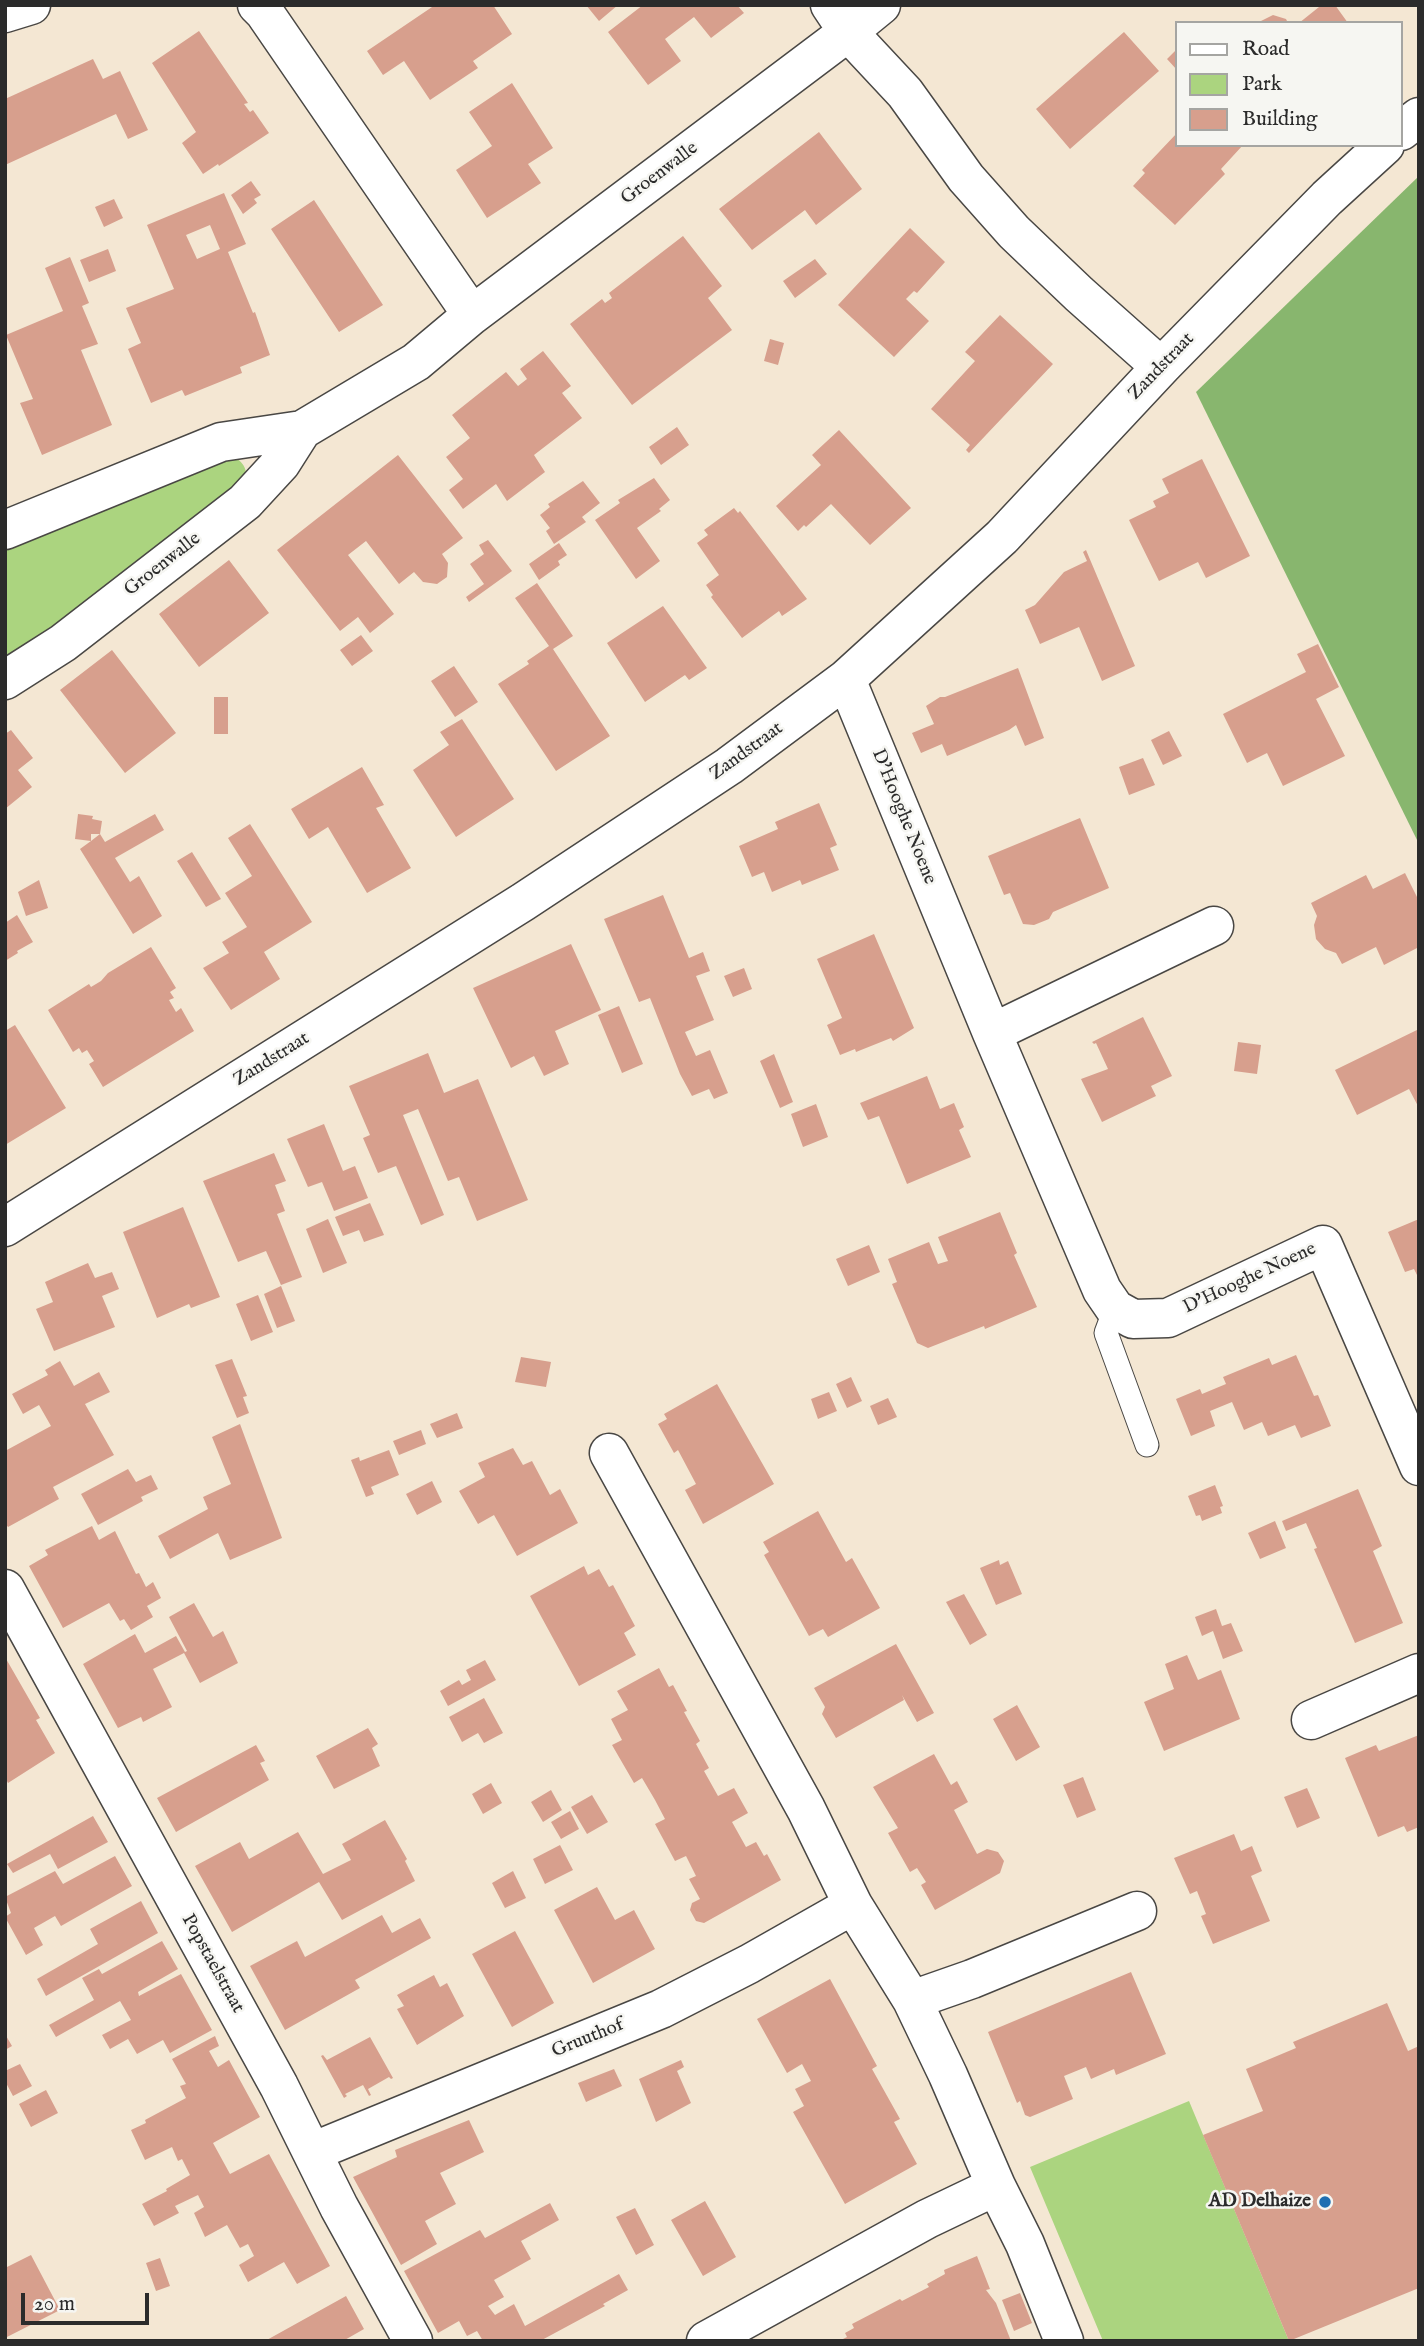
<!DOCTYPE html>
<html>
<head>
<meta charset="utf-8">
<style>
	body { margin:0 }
	#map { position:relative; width:1424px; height:2346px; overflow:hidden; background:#f4e7d3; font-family:"IM FELL English",serif }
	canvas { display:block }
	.frame { position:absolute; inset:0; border:7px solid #2b2b2b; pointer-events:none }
	.legend { position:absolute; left:1175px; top:21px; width:228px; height:126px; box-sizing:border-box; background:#f6f6f2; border:2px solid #a5a5a2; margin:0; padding:9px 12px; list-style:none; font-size:21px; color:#2b2b2b }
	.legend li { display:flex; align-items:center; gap:14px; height:35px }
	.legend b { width:35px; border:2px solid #a5a5a2 }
	.scale { position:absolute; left:21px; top:2293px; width:128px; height:32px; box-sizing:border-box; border:4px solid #2b2b2b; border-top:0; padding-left:9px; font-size:21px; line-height:24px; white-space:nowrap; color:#2b2b2b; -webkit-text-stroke:5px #f6f6f2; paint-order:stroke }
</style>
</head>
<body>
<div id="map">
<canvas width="1424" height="2346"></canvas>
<div class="frame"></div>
<ul class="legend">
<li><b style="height:9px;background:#fff"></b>Road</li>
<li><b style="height:19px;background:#abd47f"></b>Park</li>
<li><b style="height:19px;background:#d79f8d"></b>Building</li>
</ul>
<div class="scale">20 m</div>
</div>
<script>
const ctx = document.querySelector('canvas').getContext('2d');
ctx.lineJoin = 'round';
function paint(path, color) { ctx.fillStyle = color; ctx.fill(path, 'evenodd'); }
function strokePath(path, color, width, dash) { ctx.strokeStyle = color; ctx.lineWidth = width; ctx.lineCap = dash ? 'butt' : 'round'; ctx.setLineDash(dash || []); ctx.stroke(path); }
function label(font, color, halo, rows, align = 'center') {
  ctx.font = font + ' "IM FELL English",serif'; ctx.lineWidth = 5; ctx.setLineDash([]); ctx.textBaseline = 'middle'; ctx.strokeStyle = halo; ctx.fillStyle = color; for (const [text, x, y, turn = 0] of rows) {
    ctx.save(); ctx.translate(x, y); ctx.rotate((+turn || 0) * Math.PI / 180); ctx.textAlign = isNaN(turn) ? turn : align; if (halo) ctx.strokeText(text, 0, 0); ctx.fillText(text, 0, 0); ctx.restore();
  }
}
paint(new Path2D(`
	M233 456C246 464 249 472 243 486L5 662V546Z
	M1189 2101 1289 2341H1103L1030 2167Z`), '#abd47f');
paint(new Path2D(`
	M1419 176V844L1196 392Z`), '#88b66e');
paint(new Path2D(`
	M435 5H493L512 34 473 61 478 68 430 100 404 61 383 75 367 51Z
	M586 5H618L599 21Z
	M643 5H737L744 13 711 38 694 17 665 39 681 61 648 85 608 32Z
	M1318 5H1335L1348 23H1299L1319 7Z
	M1273 15 1286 19 1288 23H1257Z
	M199 31 248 103 244 104 250 112 253 110 269 133 219 166 218 164 203 174 182 143 196 132 152 63Z
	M1124 32 1159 71 1070 149 1036 109Z
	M1177 49V70L1167 59Z
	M93 59 103 79 120 71 148 130 128 139 116 114 5 165V99Z
	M512 83 553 148 528 164 541 183 487 218 456 170 492 146 469 112Z
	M819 132 862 189 816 225 805 210 752 250 719 209Z
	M1177 133V145H1243L1221 169 1225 174 1175 225 1133 186 1145 173 1142 170Z
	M251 181 261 195 254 199 257 203 243 214 231 195Z
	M224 193 246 244 228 252 253 313 255 312 270 355 240 367 242 373 185 396 182 390 151 403 128 349 141 343 126 308 174 289 147 225ZM210 225 220 249 197 259 186 235Z
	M114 199 123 218 104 227 95 207Z
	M314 200 383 305 339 332 271 229Z
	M910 228 945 262 917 293 914 291 906 299 929 321 894 357 838 305Z
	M683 236 722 286 708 298 732 330 632 405 570 324 602 299 605 303 612 298 609 293Z
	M108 249 116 271 89 282 80 260Z
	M70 257 89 303 82 306 98 344 81 350 112 425 42 455 20 403 33 399 6 335 63 311 45 268Z
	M815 259 827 274 795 298 783 281Z
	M1000 315 1053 364 969 453 966 450 970 445 931 409 975 361 965 352Z
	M770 339 784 343 778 365 764 361Z
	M543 351 571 386 562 393 582 418 534 455 545 472 507 501 496 484 463 509 449 490 463 479 446 457 470 438 452 415 506 372 518 386 527 379 520 369Z
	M677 427 689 445 661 465 649 447Z
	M839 430 911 508 870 545 831 504 806 527 804 525 798 531 776 506 821 465 812 455Z
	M398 455 463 538 442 554 448 563 447 577 437 584 423 582 414 572 399 584 366 541 348 555 394 614 370 633 358 617 340 631 277 550Z
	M1202 459 1250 556 1206 578 1198 562 1159 581 1129 520 1156 507 1153 501 1169 493 1162 479Z
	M654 478 670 500 659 509 661 511 637 528 660 561 636 579 595 520 620 503 618 500Z
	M583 481 600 503 582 517 586 522 554 544 546 531 550 528 540 515 550 507 548 504Z
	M734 508 738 513 740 511 807 599 782 616 779 611 742 638 711 597 713 595 706 585 719 575 697 543 708 535 704 530Z
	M488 540 512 571 469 602 466 597 484 584 470 564 484 554 479 545Z
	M559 543 567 555 558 561 560 565 539 580 529 564Z
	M1086 550 1135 666 1102 681 1079 627 1040 644 1025 610 1035 605 1064 572 1087 561 1083 552Z
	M229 560 269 613 199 667 159 614Z
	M537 583 573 636 553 649 610 736 556 771 498 684 529 664 527 661 549 646 515 598Z
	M663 606 707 668 689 680 685 675 645 702 607 643Z
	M361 635 373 651 352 666 340 650Z
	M1318 644 1339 687 1316 699 1345 756 1283 786 1267 753 1247 763 1223 714 1306 672 1297 654Z
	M112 650 176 733 125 773 60 690Z
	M454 666 478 702 455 717 431 681Z
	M1018 668 1044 738 1025 746 1016 725 1009 730 947 756 942 744 921 753 912 733 934 724 926 706 940 697H945Z
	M214 697H228V734H214Z
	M462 719 514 799 456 837 413 770 449 745 440 732Z
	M11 730 33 758 18 770 32 787 5 809V734Z
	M1169 731 1182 756 1163 765 1151 740Z
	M1143 758 1155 785 1129 795 1119 767Z
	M362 767 384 805 376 808 411 868 367 893 328 827 309 839 291 809Z
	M819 803 837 845 830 848 839 870 802 885 800 880 772 892 764 872 752 877 739 846 778 829 775 822Z
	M78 814 93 816 92 819 102 821 100 834H91V841L100 834 105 842 155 814 164 830 115 858 130 882 139 876 162 916 133 934 80 849 91 841 75 839Z
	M1080 818 1109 888 1053 912 1049 919 1034 925 1023 924 1010 893 1004 895 988 856Z
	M250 824 312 922 264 952 280 979 231 1010 203 968 229 953 222 942 247 927 225 893 252 876 228 838Z
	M192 852 221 899 206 907 177 861Z
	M1405 873 1419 901V947L1384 965 1376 947 1342 964 1336 953 1325 949 1316 939 1314 925 1317 916 1311 903 1366 875 1373 889Z
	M39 880 48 908 26 916 18 892Z
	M663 895 689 958 703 952 710 971 696 976 714 1020 685 1032 696 1056 710 1050 728 1093 714 1099 709 1089 692 1096 680 1074 650 998 639 1002 604 919Z
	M17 915 33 942 17 951 18 953 5 961V923Z
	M874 934 914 1028 893 1041 891 1038 856 1052 855 1049 840 1055 827 1025 842 1018 817 959Z
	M571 944 601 1010 555 1031 569 1064 544 1076 534 1056 511 1068 473 988Z
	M151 947 176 988 170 992 174 998 169 1000 176 1012 181 1008 194 1031 103 1087 89 1064 94 1061 87 1050 82 1053 79 1048 73 1052 48 1010 89 984 91 987 101 981 108 973Z
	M744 968 752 989 733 997 724 976Z
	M619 1006 643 1064 622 1073 598 1015Z
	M1143 1017 1172 1076 1151 1086 1156 1096 1102 1122 1081 1079 1108 1069 1096 1043 1094 1044 1092 1042Z
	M15 1025 66 1108 5 1145V1031Z
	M1419 1029V1108L1409 1089 1357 1115 1335 1070Z
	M1238 1042 1261 1045 1257 1074 1234 1071Z
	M428 1053 444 1093 478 1079 528 1200 477 1221 459 1177 448 1181 418 1109 403 1115 444 1215 421 1225 396 1166 378 1173 363 1138 370 1135 349 1086Z
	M774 1054 793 1102 780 1108 760 1061Z
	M927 1076 940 1109 954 1103 964 1127 959 1130 971 1157 907 1184 879 1116 868 1120 860 1103Z
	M816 1104 828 1137 803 1147 791 1114Z
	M324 1124 343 1171 355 1166 368 1198 334 1211 322 1182 308 1187 287 1139Z
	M274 1153 286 1181 275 1185 285 1211 277 1214 302 1277 281 1285 266 1251 238 1262 203 1181Z
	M370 1203 384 1235 364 1242 359 1230 343 1236 335 1217Z
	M183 1207 220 1297 191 1308 189 1304 157 1318 123 1232Z
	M1000 1212 1017 1253 1014 1255 1037 1307 985 1329 984 1326 928 1348 917 1343 892 1284 897 1282 888 1259 929 1242 938 1264 948 1261 938 1237Z
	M328 1219 347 1263 323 1273 306 1229Z
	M1419 1219V1279L1414 1269 1405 1272 1388 1232Z
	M869 1245 880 1272 848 1286 836 1259Z
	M88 1263 95 1278 112 1272 119 1289 102 1296 115 1327 54 1351 36 1309 53 1302 45 1282Z
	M281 1286 295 1321 277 1328 264 1294Z
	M258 1295 273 1332 251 1341 236 1304Z
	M1296 1355 1314 1396 1318 1395 1331 1426 1301 1438 1295 1425 1268 1436 1262 1422 1244 1430 1232 1402 1210 1411 1215 1426 1191 1436 1176 1399 1200 1389 1202 1394 1226 1384 1223 1377 1269 1358 1272 1365Z
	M521 1357 551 1362 546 1387 515 1382Z
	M232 1359 247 1396 243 1397 249 1413 237 1418 215 1365Z
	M60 1361 74 1386 99 1372 110 1392 85 1404 114 1455 53 1487 59 1499 8 1527 5 1523V1451L51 1426 39 1405 23 1414 12 1394 48 1375 45 1370Z
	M851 1377 862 1401 847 1408 836 1384Z
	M717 1384 774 1484 703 1524 685 1490 696 1484 678 1450 674 1453 658 1424 667 1419 664 1414Z
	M829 1392 837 1411 818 1419 811 1399Z
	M888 1398 897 1417 878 1425 870 1406Z
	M457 1413 463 1428 437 1438 430 1424Z
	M240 1424 282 1538 230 1560 218 1533 170 1559 158 1536 208 1509 203 1497 231 1484 212 1437Z
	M421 1430 426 1444 399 1455 393 1441Z
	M513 1448 523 1465 532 1461 550 1495 560 1489 578 1523 517 1556 494 1515 478 1524 459 1491 485 1477 478 1463Z
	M389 1450 399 1475 371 1487 374 1494 366 1497 351 1460 359 1457 360 1461Z
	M128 1469 136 1482 151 1475 158 1489 141 1497 143 1501 98 1525 81 1494Z
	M432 1481 442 1502 417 1515 406 1494Z
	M1215 1485 1223 1506 1220 1507 1222 1513 1202 1521 1200 1515 1196 1516 1188 1496Z
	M1358 1489 1382 1546 1373 1551 1403 1623 1355 1643 1314 1549 1317 1548 1306 1523 1286 1531 1282 1521Z
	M818 1511 846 1562 852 1558 880 1608 828 1637 823 1629 809 1636 764 1555 769 1552 763 1542Z
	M1275 1521 1286 1548 1260 1559 1248 1533Z
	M92 1526 99 1540 115 1531 136 1574 139 1573 146 1587 153 1582 161 1598 147 1606 153 1617 131 1630 124 1619 120 1621 109 1603 63 1628 29 1566 48 1555 45 1550Z
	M999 1560 1000 1565 1008 1561 1022 1594 996 1605 980 1568Z
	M584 1566 588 1575 599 1569 609 1587 613 1585 635 1626 624 1633 636 1655 579 1686 530 1596Z
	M964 1594 987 1635 970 1645 946 1602Z
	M194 1603 213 1637 223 1631 238 1663 200 1683 184 1653 153 1669 172 1707 143 1722 141 1717 118 1728 83 1664 135 1634 145 1653 176 1636 185 1652 187 1651 169 1617Z
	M1216 1609 1222 1626 1231 1623 1243 1651 1223 1659 1213 1631 1202 1636 1195 1617Z
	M896 1644 934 1713 917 1722 902 1695 904 1700 836 1738 822 1714 825 1707 814 1688Z
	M1187 1655 1198 1680 1221 1670 1240 1719 1164 1751 1144 1702 1174 1689 1165 1664Z
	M5 1657 40 1718 36 1720 55 1753 8 1783 5 1777Z
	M485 1660 496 1680 448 1706 440 1691 459 1680 462 1685 471 1680 466 1670Z
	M659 1668 669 1687 673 1685 687 1711 684 1712 700 1741 696 1744 709 1768 704 1771 718 1796 734 1788 748 1813 732 1822 746 1847 756 1842 764 1856 767 1854 781 1880 704 1923 696 1921 690 1910 692 1903 700 1899 689 1879 696 1876 686 1856 675 1861 655 1824 665 1819 655 1800 642 1778 634 1783 612 1745 622 1740 611 1719 628 1710 617 1691Z
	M484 1698 503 1733 484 1743 478 1733 462 1742 449 1717Z
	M1017 1705 1040 1747 1016 1761 993 1719Z
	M368 1728 378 1744 372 1748 380 1766 334 1789 316 1756Z
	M1419 1735V1827L1407 1832 1404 1826 1378 1837 1345 1758 1376 1745 1379 1751Z
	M256 1745 265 1761 260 1763 269 1780 176 1832 157 1798Z
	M934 1754 951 1785 957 1781 968 1802 954 1810 977 1854 987 1849 998 1852 1004 1861 1000 1873 935 1910 921 1885 926 1882 917 1868 910 1872 888 1833 898 1828 873 1787Z
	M1083 1777 1096 1810 1077 1818 1063 1785Z
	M491 1783 502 1803 483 1814 472 1794Z
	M1307 1788 1320 1818 1297 1828 1284 1797Z
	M551 1790 562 1810 543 1822 531 1802Z
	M592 1795 608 1822 587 1834 571 1807Z
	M570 1811 579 1829 561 1839 551 1822Z
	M93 1816 108 1842 58 1869 50 1854 13 1873 7 1864Z
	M385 1820 407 1859 405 1861 415 1881 342 1920 319 1882 232 1932 195 1866 240 1842 249 1859 298 1832 323 1874 351 1860 342 1844Z
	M1234 1834 1241 1851 1252 1846 1262 1871 1251 1876 1270 1921 1213 1944 1201 1916 1206 1914 1197 1891 1190 1894 1174 1858Z
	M560 1845 573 1870 545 1884 533 1859Z
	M115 1856 132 1886 61 1926 55 1916 34 1928 43 1945 26 1955 5 1917 11 1913 5 1897 55 1871 63 1884Z
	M513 1871 526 1898 505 1908 492 1883Z
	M597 1887 615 1920 634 1910 655 1949 593 1983 554 1910Z
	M141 1901 158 1933 46 1996 37 1979 98 1944 90 1929Z
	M382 1915 392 1933 420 1918 431 1938 355 1980 360 1988 285 2030 250 1966 297 1941 305 1957Z
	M515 1931 554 2003 512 2027 472 1954Z
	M162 1941 178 1969 138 1992 139 1996 181 1974 212 2030 170 2053 163 2040 137 2054 128 2039 110 2049 102 2035 131 2020 120 2001 56 2037 49 2025 94 2000 82 1978 99 1969 102 1974Z
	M1131 1972 1166 2054 1116 2075 1114 2069 1091 2079 1086 2067 1064 2076 1073 2099 1030 2117 1025 2115 1020 2101 1017 2103 988 2032Z
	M434 1975 440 1987 447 1983 464 2016 417 2045 397 2009 404 2006 397 1995Z
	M830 1979 877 2066 872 2069 900 2119 894 2122 917 2164 845 2204 793 2112 804 2106 795 2089 811 2081 802 2064 787 2073 757 2019Z
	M1387 2003 1408 2051 1419 2046V2288L1289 2341 1203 2135 1263 2111 1246 2069 1296 2048 1293 2042Z
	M5 2034 12 2046 5 2050Z
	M215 2036 219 2046 209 2051 218 2067 229 2060 260 2117 213 2143 230 2174 269 2154 330 2266 297 2284 284 2262 248 2282 239 2265 254 2256 248 2244 240 2248 227 2225 205 2237 194 2213 204 2207 198 2195 175 2206 179 2213 154 2226 142 2204 167 2191 166 2189 190 2175 182 2159 178 2161 172 2147 145 2160 131 2130 146 2123 145 2120 186 2098 180 2086 186 2084 172 2059Z
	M370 2037 393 2078 391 2079 389 2077 368 2089 371 2095 369 2096 363 2085 345 2094 347 2096 344 2098 321 2056 323 2055 327 2060Z
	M681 2060 684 2067 677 2071 691 2103 656 2122 639 2079Z
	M20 2064 32 2086 13 2096 5 2081V2071Z
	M614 2069 622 2086 586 2102 578 2083Z
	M46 2090 58 2113 31 2127 19 2104Z
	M469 2120 484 2152 440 2173 456 2204 425 2221 437 2244 401 2265 353 2177 397 2157 395 2150Z
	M705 2201 736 2257 703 2276 671 2220Z
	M550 2203 559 2220 521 2241 531 2259 494 2280 504 2297 488 2306 495 2315 514 2304 525 2326 619 2274 628 2290 603 2304 605 2306 540 2341H483L477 2331 467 2336 459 2321 438 2333 404 2271 480 2230 485 2238Z
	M635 2208 654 2245 636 2255 616 2217Z
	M31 2255 60 2310 5 2338V2268Z
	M977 2256 990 2289 986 2290 996 2303 1011 2341H839L847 2337 845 2333 854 2328 852 2324 900 2299 902 2301 929 2287 927 2284 945 2274 944 2270Z
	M160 2258 170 2286 156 2291 146 2263Z
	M1020 2293 1032 2323 1014 2331 1002 2300Z
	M346 2296 364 2329 343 2341H265Z`), '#d79f8d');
const service = new Path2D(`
	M1115 1309 1106 1333 1147 1445`);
const minor = new Path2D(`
	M881 5 848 32 905 93 966 178 1014 232 1079 294 1161 367
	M5 13 31 5
	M1401 131 1419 117
	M472 315 848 32 830 5
	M5 530 221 442 302 430 416 362 472 315 264 12 257 5
	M846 679 992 1033 1102 1290 1115 1309 1133 1319 1168 1318 1323 1245 1419 1466
	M5 680 63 643 245 502 281 463 302 430
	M992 1033 1214 926
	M5 1227 523 902 729 766 846 679 1002 537 1161 367 1327 198 1385 145
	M609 1453 806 1809 853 1905 912 2000 948 2075 996 2186 1025 2244 1064 2341
	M5 1589 279 2086 339 2207 413 2341
	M1311 1720 1419 1673
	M912 2000 972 1979 1137 1911
	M312 2152 661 2009 749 1964 853 1905
	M706 2341 927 2219 996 2186`);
strokePath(service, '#494744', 25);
strokePath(minor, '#494744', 41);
strokePath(service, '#fff', 23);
strokePath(minor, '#fff', 38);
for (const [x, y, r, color] of [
	[1325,2202,7,"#1f6fb2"]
]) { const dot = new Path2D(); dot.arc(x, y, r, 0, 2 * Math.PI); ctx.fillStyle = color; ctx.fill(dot); strokePath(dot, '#f6f6f2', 2.5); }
label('19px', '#2b2b2b', '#f6f6f2', [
	["Groenwalle",660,174,-37],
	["Zandstraat",1162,367,-46],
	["Groenwalle",163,565,-38],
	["Zandstraat",747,752,-36],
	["D'Hooghe Noene",903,817,68],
	["Zandstraat",272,1060,-32],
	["D'Hooghe Noene",1250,1279,-25],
	["Popstaelstraat",212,1964,61],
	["Gruuthof",588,2039,-22]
]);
label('bold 19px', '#2b2b2b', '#f6f6f2', [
	["AD Delhaize",1311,2202]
], 'right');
</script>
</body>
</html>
